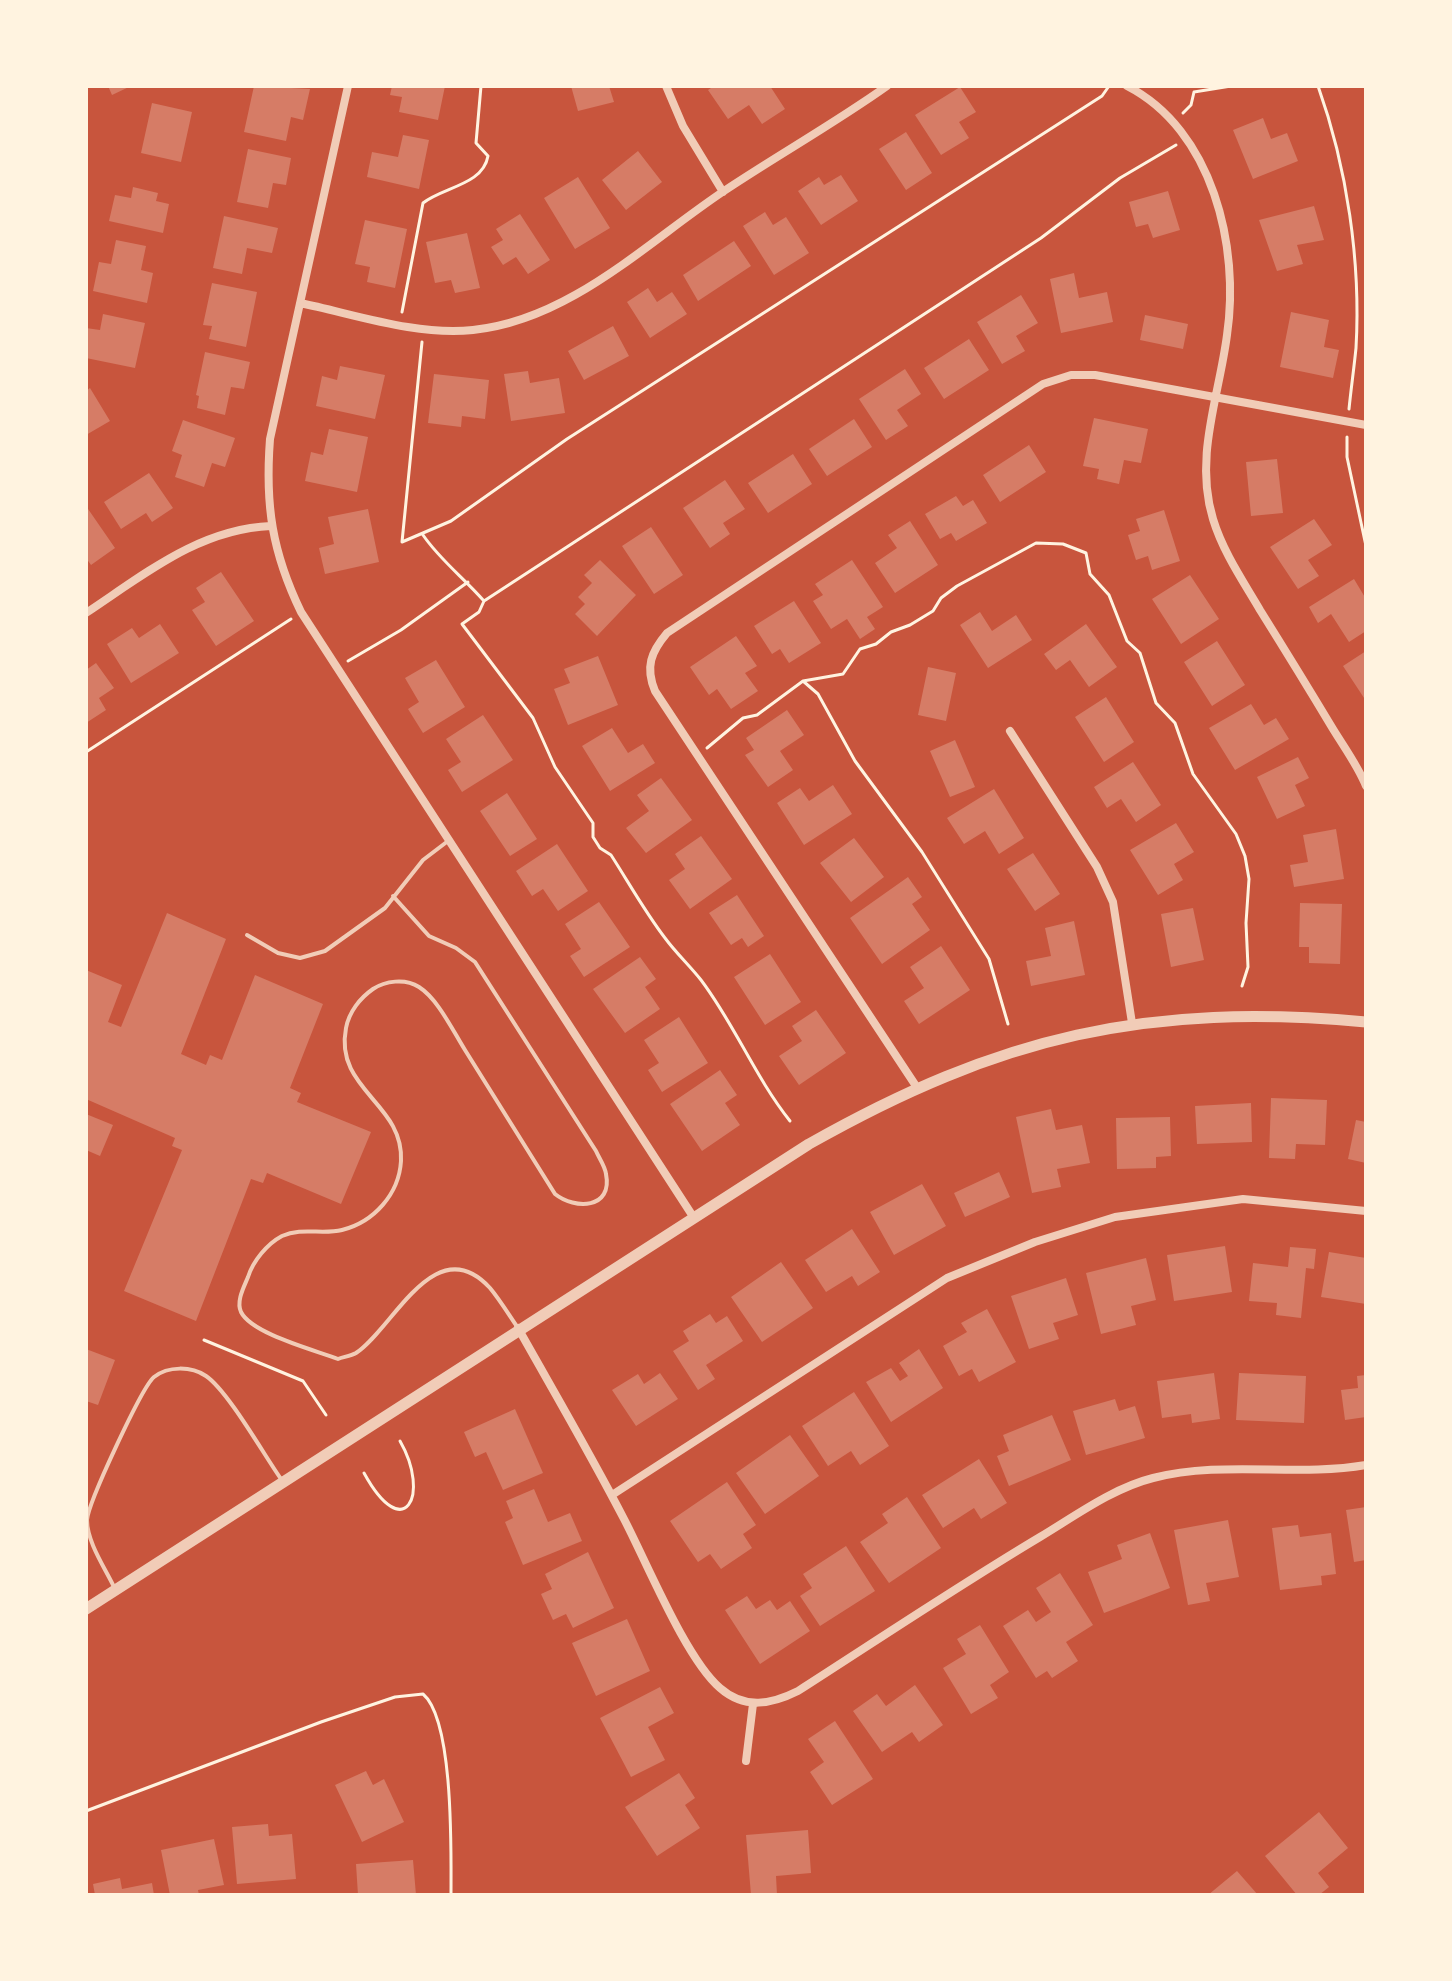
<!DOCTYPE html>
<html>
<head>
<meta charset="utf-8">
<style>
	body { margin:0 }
	#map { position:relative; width:1452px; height:1981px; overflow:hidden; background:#c8553d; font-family:Quicksand,sans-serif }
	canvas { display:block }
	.frame { position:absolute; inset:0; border:88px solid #fff3e0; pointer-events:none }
</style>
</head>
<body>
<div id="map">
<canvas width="1452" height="1981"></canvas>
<div class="frame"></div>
</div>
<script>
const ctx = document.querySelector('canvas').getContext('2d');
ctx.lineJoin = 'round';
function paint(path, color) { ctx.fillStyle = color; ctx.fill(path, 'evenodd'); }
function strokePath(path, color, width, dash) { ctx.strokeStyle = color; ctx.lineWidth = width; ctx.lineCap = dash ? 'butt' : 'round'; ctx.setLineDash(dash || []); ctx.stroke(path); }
paint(new Path2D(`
	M108 86H131L112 95Z
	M254 86 310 89 303 120 291 117 286 141 244 132Z
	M392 86H445L438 120 399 112 402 97 390 95Z
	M571 86H609L614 102 578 111Z
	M714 86H770L785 109 762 124 749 105 728 119 708 90Z
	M960 87 976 112 959 122 969 138 941 155 915 115Z
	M152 103 192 112 181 162 141 153Z
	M1263 118 1271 139 1287 133 1298 161 1253 179 1233 130Z
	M906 132 932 173 906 190 879 149Z
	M403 135 429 140 419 189 367 177 372 152 398 157Z
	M248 149 291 158 286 185 273 183 268 208 237 202Z
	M638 151 662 182 626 210 602 180Z
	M841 175 858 201 821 225 798 191 819 177 824 185Z
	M578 177 610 228 575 249 544 198Z
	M133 187 158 193 156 201 169 204 163 233 109 221 115 195 131 198Z
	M1168 191 1180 230 1153 238 1148 224 1136 227 1129 202Z
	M1314 206 1324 240 1297 245 1303 264 1277 271 1259 220Z
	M765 212 773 225 786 217 809 253 774 275 743 226Z
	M520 214 550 260 528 274 516 257 503 265 491 247 503 240 496 229Z
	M224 216 278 228 272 253 247 248 242 274 213 268Z
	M365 220 407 229 395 288 367 282 370 267 355 264Z
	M467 233 480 288 455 293 451 280 435 283 426 242Z
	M116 240 146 246 141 270 153 273 147 303 93 291 99 262 111 264Z
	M734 241 751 266 698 301 683 275Z
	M1074 273 1079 298 1107 292 1113 322 1061 333 1050 279Z
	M212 283 257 292 246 347 209 339 212 326 203 325Z
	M648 288 657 302 672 292 687 314 650 338 627 302Z
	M1021 295 1038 323 1016 336 1025 351 1002 364 977 322Z
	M1291 312 1329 320 1324 347 1339 350 1333 378 1280 367Z
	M103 314 145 323 135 368 86 358V328L100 330Z
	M1145 315 1188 324 1183 349 1140 340Z
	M613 326 629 356 584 380 568 351Z
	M969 339 989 370 944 399 924 368Z
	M205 352 250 362 244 389 231 387 225 415 197 408 199 396 196 395Z
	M340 366 385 375 375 419 316 406 322 376 337 380Z
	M905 369 921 394 897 410 908 426 886 440 859 399Z
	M528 371 530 383 559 378 565 413 511 421 504 374Z
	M434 374 489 380 485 419 462 416 461 427 428 423Z
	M90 388 110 421 86 435V391Z
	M1094 418 1148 429 1141 463 1124 460 1119 484 1097 479 1099 469 1083 466Z
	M854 419 872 447 827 476 809 449Z
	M183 420 235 438 225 467 212 463 204 487 175 477 182 455 172 451Z
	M329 429 368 437 357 492 305 481 311 452 323 455Z
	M1029 445 1046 472 1000 502 983 475Z
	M793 454 812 484 768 513 748 483Z
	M1277 459 1283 513 1251 516 1246 462Z
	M149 473 173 508 152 522 146 513 121 529 104 502Z
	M725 480 745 509 723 523 730 534 710 548 683 508Z
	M956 496 963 506 973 500 987 523 956 541 951 533 940 539 925 514Z
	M86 506 115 548 91 565 86 558Z
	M368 509 379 562 325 574 319 548 334 544 328 517Z
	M1164 510 1180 561 1152 570 1148 556 1136 560 1128 535 1140 531 1136 519Z
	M1314 519 1332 545 1308 560 1319 576 1298 589 1270 547Z
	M910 521 938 565 895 593 875 563 897 548 888 535Z
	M651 527 683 575 654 594 622 546Z
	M600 560 636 595 597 636 575 614 585 604 578 597 592 583 584 575Z
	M852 560 883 607 867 617 875 629 860 639 847 619 831 629 813 601 823 595 815 584Z
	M221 572 254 621 216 646 192 610 205 602 196 588Z
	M1190 575 1219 619 1181 644 1152 599Z
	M1354 579 1366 599V631L1349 642 1331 614 1318 623 1309 607Z
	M794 601 821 643 789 663 780 649 772 654 754 626Z
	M980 612 992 631 1016 615 1032 640 988 668 960 625Z
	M160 624 179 653 131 683 107 644 132 628 139 638Z
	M1086 624 1117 667 1089 687 1070 660 1056 670 1044 654Z
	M736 636 757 666 745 673 758 691 731 709 717 689 709 695 690 667Z
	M1217 641 1245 685 1212 706 1184 662Z
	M1366 651V701L1343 666Z
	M598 656 618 705 568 725 554 689 570 683 564 669Z
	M436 660 465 707 423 733 408 709 419 702 405 678Z
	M96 663 114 688 99 698 106 710 86 723V670Z
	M928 667 956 673 946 721 918 715Z
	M1106 697 1134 742 1104 762 1075 717Z
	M1251 704 1264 725 1276 718 1289 739 1235 770 1209 728Z
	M787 710 804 735 780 751 793 770 768 787 745 755 754 750 746 738Z
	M483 715 513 760 462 792 448 770 461 762 446 739Z
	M612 728 628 753 643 744 655 763 610 791 582 746Z
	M955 740 975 787 950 797 930 751Z
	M1298 757 1309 778 1295 785 1305 806 1277 819 1257 777Z
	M1133 762 1161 805 1136 822 1121 799 1107 808 1094 787Z
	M661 778 692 820 646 853 626 828 649 811 637 795Z
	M833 785 852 814 804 845 777 803 800 788 809 801Z
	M994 789 1024 838 999 854 985 831 964 844 947 818Z
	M507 793 537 839 510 856 480 811Z
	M1176 823 1194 852 1174 864 1183 880 1158 895 1130 850Z
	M1336 829 1344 879 1294 887 1290 865 1308 862 1303 835Z
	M701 836 732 879 690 909 669 880 685 869 675 854Z
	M854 838 884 877 851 902 820 863Z
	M557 844 588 891 558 911 543 889 532 896 516 871Z
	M1033 853 1060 894 1035 911 1007 869Z
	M908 877 922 897 912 904 930 930 882 964 850 918Z
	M737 895 764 936 748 947 742 938 731 945 709 913Z
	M599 902 630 947 584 977 570 956 581 949 565 924Z
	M1300 903 1342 904 1340 964 1309 963V947H1299Z
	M1193 908 1204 960 1171 967 1161 914Z
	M167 913 226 939 181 1054 206 1065 210 1055 222 1060 255 975 323 1004 290 1088 301 1093 297 1102 371 1132 341 1204 267 1173 263 1183 251 1179 196 1321 124 1291 182 1150 172 1146 175 1138 86 1099V970L122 985 108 1022 121 1027Z
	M1074 921 1085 975 1031 986 1026 961 1051 956 1045 928Z
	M941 946 970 990 919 1024 904 1001 924 988 910 967Z
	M770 954 801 1002 765 1025 734 977Z
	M640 957 656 979 645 987 660 1009 625 1033 593 989Z
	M816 1010 846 1053 799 1085 779 1056 802 1041 792 1026Z
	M679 1017 708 1063 662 1092 648 1070 659 1063 644 1040Z
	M720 1070 737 1095 725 1103 740 1125 702 1151 670 1104Z
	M1271 1098 1327 1100 1325 1145 1296 1144 1295 1159 1269 1158Z
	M1251 1103 1252 1142 1197 1144 1195 1106Z
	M1051 1109 1056 1130 1082 1125 1090 1163 1057 1169 1061 1187 1032 1193 1016 1117Z
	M86 1114 113 1125 100 1156 86 1150Z
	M1170 1117 1171 1156 1156 1157V1168L1117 1169 1116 1118Z
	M1356 1120 1366 1122V1163L1348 1159Z
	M999 1172 1010 1197 965 1217 954 1193Z
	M922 1184 946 1226 894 1255 870 1212Z
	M852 1229 880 1272 858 1286 852 1276 826 1292 805 1260Z
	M1225 1246 1232 1292 1174 1301 1167 1255Z
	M1290 1247 1316 1249 1314 1269 1306 1268 1301 1318 1276 1315 1277 1303 1249 1301 1253 1263 1288 1267Z
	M1329 1252 1366 1258V1304L1321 1297Z
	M1146 1258 1156 1300 1131 1306 1136 1325 1101 1334 1086 1273Z
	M781 1262 813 1308 762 1342 731 1297Z
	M1066 1278 1078 1315 1053 1323 1059 1339 1029 1349 1011 1296Z
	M987 1309 1016 1362 979 1382 972 1369 959 1376 943 1346 967 1332 961 1323Z
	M710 1314 716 1323 727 1316 743 1341 706 1365 715 1379 698 1390 673 1351 689 1341 683 1331Z
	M86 1349 115 1360 98 1405 86 1401Z
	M919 1349 943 1388 891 1422 866 1382 891 1368 900 1381 908 1376 899 1363Z
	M660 1373 678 1399 636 1426 612 1390 638 1374 644 1384Z
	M1214 1373 1220 1419 1192 1423 1191 1414 1162 1418 1157 1381Z
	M1239 1373 1306 1376 1304 1423 1236 1420Z
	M1366 1375V1417L1345 1420 1341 1390 1358 1388 1357 1376Z
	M854 1392 889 1446 860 1465 851 1451 828 1466 802 1426Z
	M1115 1399 1119 1411 1135 1406 1145 1438 1086 1455 1073 1411Z
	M515 1409 543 1473 503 1490 486 1452 475 1457 464 1432Z
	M1052 1415 1071 1460 1009 1486 997 1456 1009 1451 1003 1435Z
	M790 1435 819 1476 765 1514 736 1473Z
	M979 1459 1007 1503 981 1519 974 1508 943 1528 922 1495Z
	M727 1482 756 1525 743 1534 752 1548 721 1569 710 1554 698 1562 670 1521Z
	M534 1489 548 1522 570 1513 582 1541 523 1565 505 1522 513 1518 506 1501Z
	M907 1497 941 1548 889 1583 860 1542 888 1523 882 1514Z
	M1366 1507V1560L1354 1562 1346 1510Z
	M1228 1520 1239 1577 1206 1583 1210 1601 1188 1605 1174 1530Z
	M1298 1525 1300 1537 1331 1533 1336 1574 1321 1576 1322 1585 1280 1590 1272 1528Z
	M1150 1533 1170 1588 1104 1613 1088 1572 1122 1559 1117 1545Z
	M846 1546 875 1591 820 1626 800 1596 812 1588 803 1574Z
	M588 1552 614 1608 573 1628 566 1614 553 1620 541 1594 552 1589 545 1574Z
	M1060 1573 1093 1625 1066 1642 1078 1661 1052 1678 1047 1671 1036 1678 1003 1626 1028 1610 1036 1622 1051 1612 1036 1588Z
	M747 1596 756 1609 770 1600 777 1610 790 1601 810 1631 760 1664 725 1610Z
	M627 1619 650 1671 596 1696 572 1643Z
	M980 1625 1009 1672 990 1685 998 1698 971 1714 943 1668 966 1654 957 1639Z
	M915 1685 943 1725 919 1742 912 1732 882 1752 853 1711 877 1694 886 1706Z
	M660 1687 674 1713 648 1727 665 1760 631 1777 600 1718Z
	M835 1721 873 1779 832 1805 810 1772 824 1762 808 1739Z
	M366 1771 373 1785 384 1779 404 1822 362 1842 335 1785Z
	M679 1773 695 1798 685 1805 700 1828 657 1856 625 1807Z
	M1319 1812 1348 1848 1318 1873 1329 1887 1319 1895H1297L1265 1856Z
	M268 1824 269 1836 292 1834 296 1879 237 1884 232 1827Z
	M808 1830 811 1873 776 1876 777 1895H751L746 1835Z
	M214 1839 224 1885 198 1890 199 1895H170L161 1850Z
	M413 1860 416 1895H358L356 1864Z
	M1237 1871 1258 1895H1208Z
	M120 1878 122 1889 152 1883 154 1895H95L93 1884Z`), '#d67c66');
strokePath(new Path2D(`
	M1318 86C1347 167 1361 262 1356 348 1354 368 1351 389 1349 409
	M1183 113 1191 105 1194 92 1231 86
	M402 312 423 203C443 187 483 185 488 156L476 143 481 86
	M422 342 402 542 451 521 567 439 1102 96 1109 86
	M1347 437V457L1366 546
	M423 535C440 560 464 578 484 601
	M348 661 401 630 468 582
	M803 681 818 694 855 761 922 852 989 959 1008 1024
	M707 748 743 718 757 715 803 681 843 674 860 649 876 644 891 632 910 625 933 611 941 598 957 586 1036 543 1063 544 1086 553 1090 574 1109 595 1127 641 1140 653 1156 703 1175 723 1193 774 1236 834 1245 856 1249 879 1246 923 1248 967 1242 986
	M86 752 291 619
	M790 1121C755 1077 735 1025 701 980 690 966 676 953 665 938 645 912 629 883 611 855L600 848 593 837V823L555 767 533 718 462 624 479 612 484 601 1041 238 1120 178 1176 145
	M204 1340 303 1381 326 1415
	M364 1473C404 1546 431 1495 400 1441
	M86 1811 321 1722 395 1697 423 1694C454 1720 451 1854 451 1895`), '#fff3e0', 3);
strokePath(new Path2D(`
	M393 896 429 936 456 948 475 962 596 1151C599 1158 605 1166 606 1174 613 1209 575 1210 555 1194 525 1146 495 1098 465 1050 453 1031 438 999 419 987 405 978 385 981 373 989 360 998 349 1012 346 1028 334 1090 404 1103 401 1161 399 1194 374 1222 342 1230 322 1235 302 1227 282 1236 267 1244 253 1261 248 1277 244 1287 236 1301 241 1312 252 1334 315 1350 338 1359 343 1357 351 1356 356 1353 393 1329 435 1228 490 1288 500 1300 509 1315 518 1328
	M247 935 278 953 300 958 325 951 385 908 423 860 448 841
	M114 1587C105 1568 87 1542 87 1520 88 1503 142 1387 154 1377 168 1366 191 1366 206 1376 228 1391 264 1455 281 1479`), '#f1ccb7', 4);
strokePath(new Path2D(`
	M348 86 270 439C265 505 272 552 301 612L694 1218
	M666 86 683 126 723 192
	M1127 86C1213 130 1240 247 1227 335 1219 397 1194 457 1213 519 1223 552 1243 581 1260 610 1285 650 1309 689 1333 729 1344 747 1358 766 1366 786
	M300 303C354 314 416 336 473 330 570 320 646 243 724 191 778 155 835 123 887 86
	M86 613C145 574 199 529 271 526
	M1010 731 1097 867 1113 902 1132 1023
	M916 1086 655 691C645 667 651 652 667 633L1043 384 1071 375H1095L1366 425
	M518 1328C554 1392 591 1455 624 1519 647 1563 686 1659 720 1688 745 1710 772 1704 798 1691 879 1639 958 1586 1040 1537 1075 1516 1113 1488 1153 1478 1223 1460 1296 1477 1366 1465
	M612 1495 947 1278 1035 1242 1115 1217 1243 1199 1366 1211
	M746 1761 753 1704`), '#f1ccb7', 8);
strokePath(new Path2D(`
	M86 1609 809 1144C1000 1036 1147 1002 1366 1022`), '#f1ccb7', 11);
</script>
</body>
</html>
